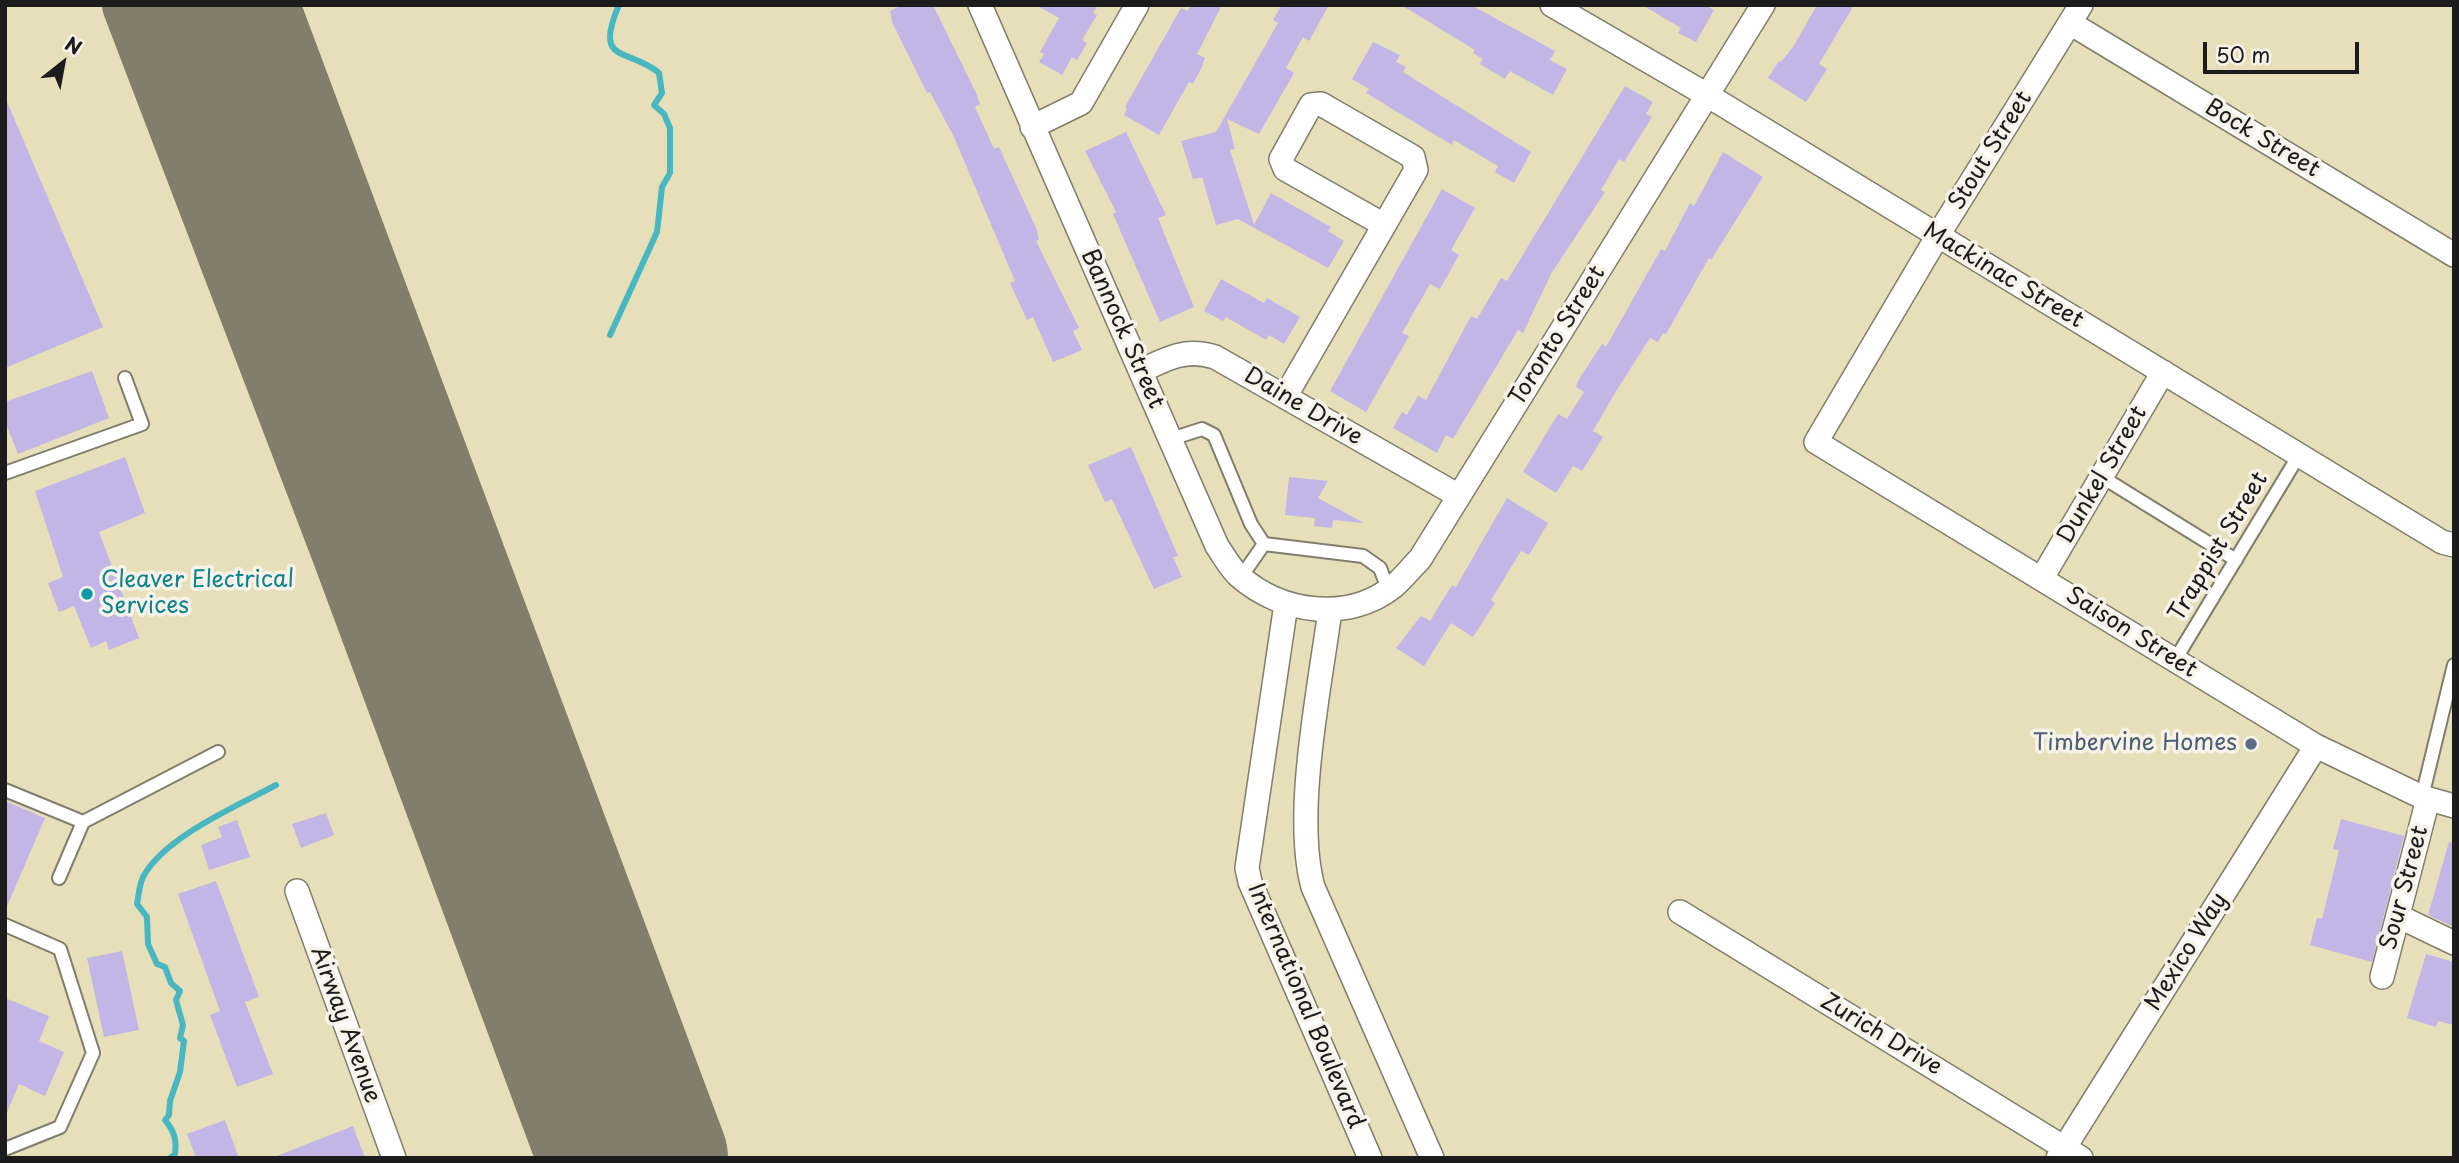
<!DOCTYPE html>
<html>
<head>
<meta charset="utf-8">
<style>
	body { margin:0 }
	#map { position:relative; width:2459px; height:1163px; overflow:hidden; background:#e6dfba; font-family:"Playpen Sans",sans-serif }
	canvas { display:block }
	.frame { position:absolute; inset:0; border:7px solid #1c1c1c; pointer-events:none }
	.north { position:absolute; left:28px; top:28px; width:70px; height:70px; -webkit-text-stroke:5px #f7f3e8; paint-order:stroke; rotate:31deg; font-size:19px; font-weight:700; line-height:28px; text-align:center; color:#1c1c1c }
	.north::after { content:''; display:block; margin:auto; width:24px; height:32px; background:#1c1c1c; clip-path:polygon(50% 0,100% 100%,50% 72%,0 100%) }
	.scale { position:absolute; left:2203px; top:42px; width:156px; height:32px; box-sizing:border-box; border:4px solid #1c1c1c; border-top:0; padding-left:9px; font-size:21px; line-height:24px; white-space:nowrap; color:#1c1c1c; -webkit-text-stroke:5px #f7f3e8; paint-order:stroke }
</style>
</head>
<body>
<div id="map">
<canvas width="2459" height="1163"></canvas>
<div class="frame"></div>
<div class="north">N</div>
<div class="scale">50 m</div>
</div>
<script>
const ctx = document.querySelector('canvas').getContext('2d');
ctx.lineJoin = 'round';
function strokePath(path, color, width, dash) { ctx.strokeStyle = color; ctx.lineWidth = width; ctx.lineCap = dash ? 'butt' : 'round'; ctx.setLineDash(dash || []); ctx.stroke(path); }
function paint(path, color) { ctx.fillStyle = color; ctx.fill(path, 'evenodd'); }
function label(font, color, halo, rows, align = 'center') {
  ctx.font = font + ' "Playpen Sans",sans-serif'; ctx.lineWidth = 7; ctx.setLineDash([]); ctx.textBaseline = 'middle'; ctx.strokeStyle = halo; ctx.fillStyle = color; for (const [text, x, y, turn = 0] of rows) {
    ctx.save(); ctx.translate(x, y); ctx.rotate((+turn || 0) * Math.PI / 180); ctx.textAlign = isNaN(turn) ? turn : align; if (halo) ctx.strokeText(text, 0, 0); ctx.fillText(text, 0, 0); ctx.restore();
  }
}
strokePath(new Path2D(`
	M610 335 657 232 662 187 670 173V128L664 114 654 105 662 93 659 73C628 47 593 65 619 5
	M170 1158 175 1154C177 1139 174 1131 165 1120L169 1115 170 1101 180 1072 184 1041 180 1038 183 1025 176 1000 180 991 171 983 165 967 157 964 148 944 147 917 137 904C139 894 139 886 143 877 164 837 237 806 276 785`), '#49b7c1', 6);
strokePath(new Path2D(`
	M130 5 338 549 564 1158`), '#817e6b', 56);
strokePath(new Path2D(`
	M227 5 658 1158`), '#817e6b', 140);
paint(new Path2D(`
	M902 5H933L977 95 980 104 975 107 994 149 999 147 1037 230 1039 240 1036 241 1079 328 1073 331 1082 350 1053 362 1033 317 1027 320 1010 283 1015 281 954 137 930 92 927 93 892 22 890 11Z
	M1036 5H1098L1093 13 1097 15 1082 40 1087 43 1077 60 1072 57 1062 75 1039 62 1044 54 1040 52 1059 18Z
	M1191 5H1222L1197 54 1205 58 1201 69 1193 84 1189 82 1159 135 1124 115 1127 108 1125 107 1181 8 1188 11Z
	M1282 5H1329L1309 41 1303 37 1286 68 1294 73 1259 134 1227 119 1235 149 1230 150 1254 225 1271 193 1331 227 1328 231 1344 241 1328 268 1238 219 1216 225 1202 177 1193 179 1181 141 1216 132 1278 23 1273 20Z
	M1401 5H1471L1555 51 1550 60 1567 69 1553 95 1510 71 1505 79 1480 64 1483 59 1473 53 1475 50Z
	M1642 5H1705L1714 10 1696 42 1678 33 1681 28Z
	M1817 5H1854L1819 64 1827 69 1806 102 1768 78 1779 61 1781 62 1793 47Z
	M1373 42 1400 55 1396 62 1406 67 1403 72 1531 152 1514 183 1495 172 1498 166 1454 140 1452 145 1366 93 1369 89 1352 79Z
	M1625 86 1653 102 1646 114 1652 117 1624 162 1619 159 1601 190 1605 192 1551 274 1523 333 1518 330 1453 439 1446 435 1437 453 1393 428 1402 412 1407 415 1418 396 1426 400 1471 316 1477 319 1501 278 1507 281Z
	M5 97 103 327 5 368Z
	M1126 132 1166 215 1158 218 1194 307 1160 322 1113 214 1116 212 1085 151Z
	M1723 152 1763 177 1711 260 1709 258 1666 334 1663 333 1658 342 1650 338 1618 388 1593 431 1603 437 1582 471 1573 466 1556 493 1523 472 1558 414 1567 419 1584 392 1576 387 1579 379 1602 344 1606 347 1661 249 1665 251 1690 203 1694 206Z
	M1442 189 1475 208 1451 250 1459 255 1440 289 1430 284 1402 333 1409 336 1366 412 1330 391Z
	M1221 279 1264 303 1267 298 1300 317 1284 344 1269 335 1266 340 1226 317 1223 321 1204 311Z
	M92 371 109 418 18 454 5 421V402Z
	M1131 447 1178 556 1173 557 1182 577 1154 589 1112 499 1105 502 1088 465Z
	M125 457 145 513 99 532 139 638 109 650 106 641 91 648 74 606 59 612 48 583 63 577 35 491Z
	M1289 477 1328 481 1318 498 1364 523 1333 520 1332 528 1314 526 1315 518 1285 515Z
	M1507 498 1548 523 1529 555 1521 551 1491 600 1495 603 1473 637 1451 623 1424 666 1396 648 1421 616 1430 621 1452 585 1456 587Z
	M5 801 45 818 5 911Z
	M326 813 334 835 301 848 292 824Z
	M2341 819 2404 836 2372 962 2310 945 2317 918 2322 919 2339 850 2333 849Z
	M237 820 250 857 209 870 201 845 222 837 218 827Z
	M2449 842 2454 843V927L2428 915Z
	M216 881 259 997 245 1002 273 1074 237 1087 210 1015 220 1011 178 894Z
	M122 951 139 1030 104 1037 87 958Z
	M2426 954 2454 962V1025L2438 1021 2436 1027 2407 1018Z
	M5 998 49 1016 39 1041 64 1052 45 1096 19 1084 6 1115Z
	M225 1120 239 1158H196L187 1134Z
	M353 1126 365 1158H274V1157Z`), '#c2b6e6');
const service = new Path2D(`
	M1171 439 1202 429 1214 435 1251 524 1264 544 1363 556 1380 568 1388 589
	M5 473 142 424 125 378
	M2102 477 2236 560
	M1241 577 1264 544
	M2175 660 2299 455
	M5 790 83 822 218 752
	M2422 797 2454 665
	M59 878 83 822
	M5 925 60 949 93 1053 60 1127 5 1149`);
const minor = new Path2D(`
	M980 5 1217 546C1224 556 1230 568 1239 576 1281 613 1348 623 1394 586 1403 578 1411 568 1420 559L1763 5
	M1552 5 1707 95 2442 542 2454 545
	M2081 5 1937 237 1816 442 2316 746 2422 797 2454 806
	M2070 23 2454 255
	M1032 127 1081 103 1137 5
	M1141 371C1167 358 1186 348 1215 357L1459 496
	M1285 397 1416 170 1413 157 1321 104 1311 105 1281 159 1285 169 1384 225
	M2042 578 2163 372
	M1286 604 1247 868 1250 882 1370 1158
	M1330 610C1320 687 1293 814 1313 887L1432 1158
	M297 891 394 1158
	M1680 912 2081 1158
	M2398 916 2454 943
	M2382 977 2428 799
	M2058 1158 2316 746`);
strokePath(service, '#817e6b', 16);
strokePath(minor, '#817e6b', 26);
strokePath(service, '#fff', 12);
strokePath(minor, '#fff', 23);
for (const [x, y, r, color] of [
	[87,594,7,"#0f9aa8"],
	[2251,744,7,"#5c6f8a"]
]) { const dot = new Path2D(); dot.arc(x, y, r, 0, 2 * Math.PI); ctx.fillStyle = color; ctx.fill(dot); strokePath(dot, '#f7f3e8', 2.5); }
label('23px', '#1c1c1c', '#f7f3e8', [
	["Bock Street",2262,139,31],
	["Stout Street",1991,151,-58],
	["Mackinac Street",2003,276,31],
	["Bannock Street",1122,329,66],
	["Toronto Street",1558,336,-58],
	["Daine Drive",1303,407,30],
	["Dunkel Street",2103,475,-60],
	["Trappist Street",2219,547,-59],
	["Saison Street",2131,633,32],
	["Sour Street",2405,888,-75],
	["Mexico Way",2187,952,-58],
	["International Boulevard",1305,1006,67],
	["Airway Avenue",345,1025,70],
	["Zurich Drive",1881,1035,31]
]);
label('23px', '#0d838f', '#f7f3e8', [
	["Cleaver Electrical",101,581],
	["Services",101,607]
], 'left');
label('23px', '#4e5e75', '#f7f3e8', [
	["Timbervine Homes",2237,744]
], 'right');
</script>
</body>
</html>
